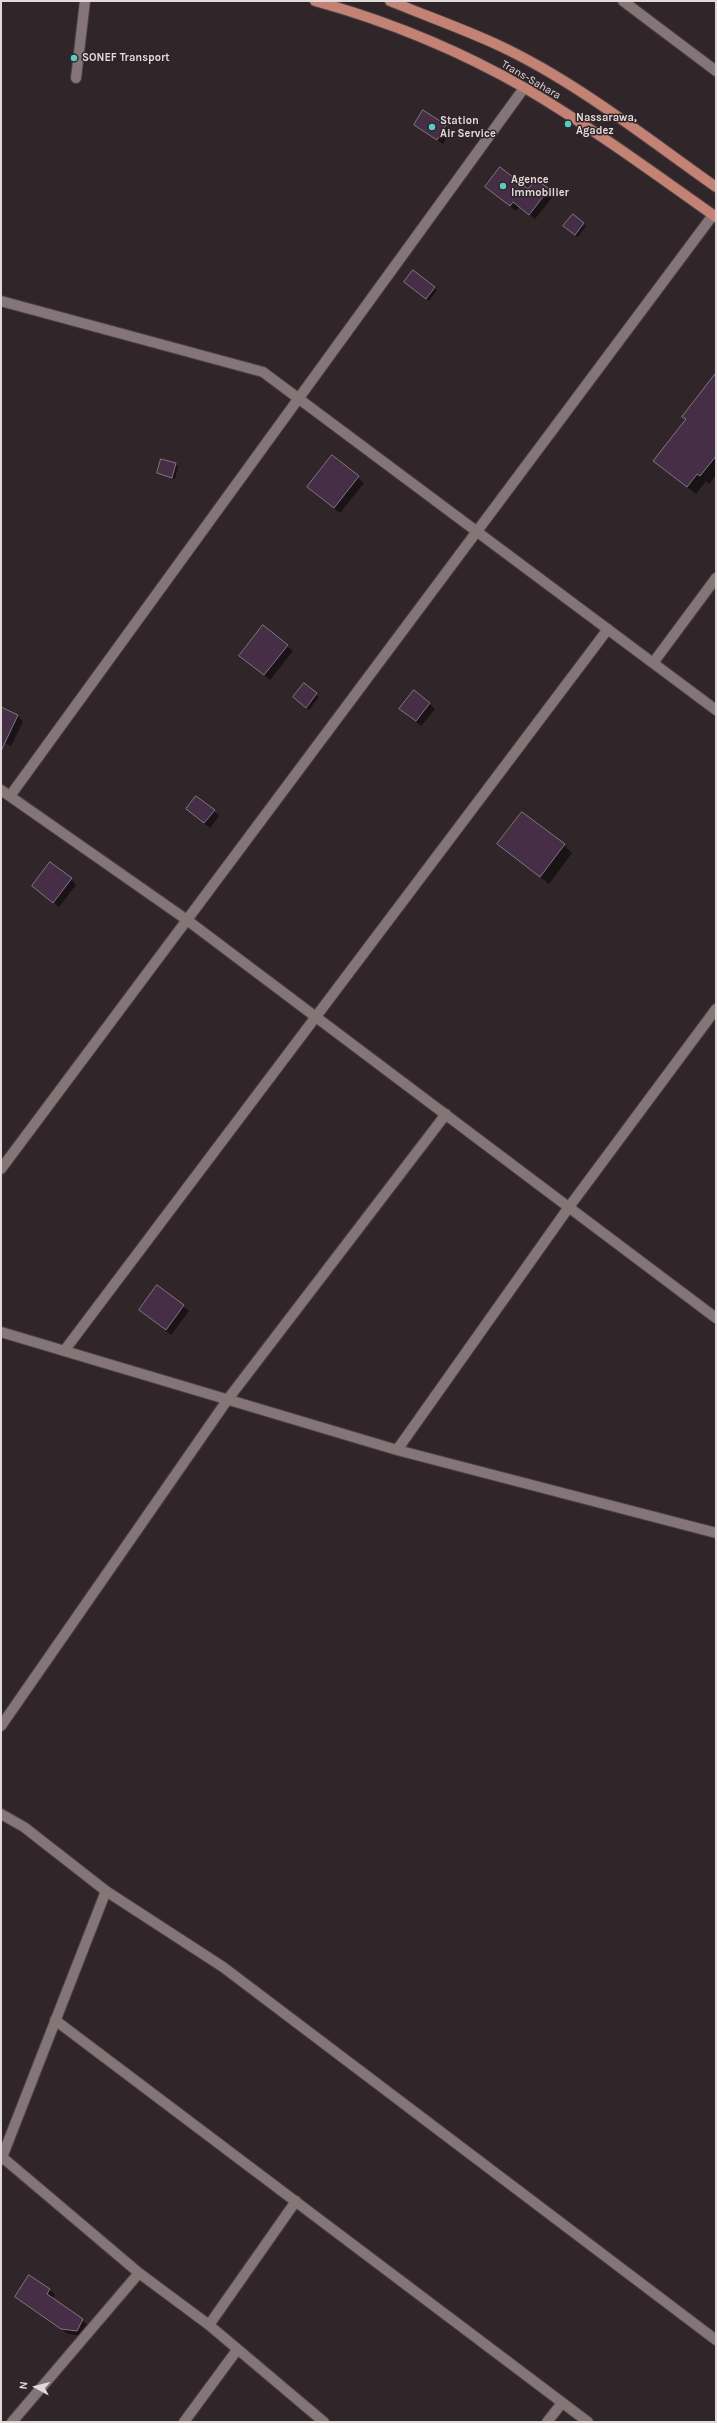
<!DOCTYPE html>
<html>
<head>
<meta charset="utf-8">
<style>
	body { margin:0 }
	#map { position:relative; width:717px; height:2423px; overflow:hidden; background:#302528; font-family:Karla,sans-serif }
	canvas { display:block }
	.frame { position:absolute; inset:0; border:2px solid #e1dadb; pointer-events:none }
	.north { position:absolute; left:16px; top:2367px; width:40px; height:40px; -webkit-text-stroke:3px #302528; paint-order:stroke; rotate:277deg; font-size:11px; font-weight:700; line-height:16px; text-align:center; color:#e1dadb }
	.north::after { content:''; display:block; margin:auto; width:14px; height:18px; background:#e1dadb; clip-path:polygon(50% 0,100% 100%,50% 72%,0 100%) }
</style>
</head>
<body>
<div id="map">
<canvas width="717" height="2423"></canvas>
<div class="frame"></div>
<div class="north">N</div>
</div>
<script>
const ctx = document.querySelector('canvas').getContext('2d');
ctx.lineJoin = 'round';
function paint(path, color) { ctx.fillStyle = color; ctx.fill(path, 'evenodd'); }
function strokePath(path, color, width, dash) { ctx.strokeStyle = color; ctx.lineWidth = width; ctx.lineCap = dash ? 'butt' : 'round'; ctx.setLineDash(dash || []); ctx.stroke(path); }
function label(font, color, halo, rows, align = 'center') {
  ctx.font = font + ' Karla,sans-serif'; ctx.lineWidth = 3; ctx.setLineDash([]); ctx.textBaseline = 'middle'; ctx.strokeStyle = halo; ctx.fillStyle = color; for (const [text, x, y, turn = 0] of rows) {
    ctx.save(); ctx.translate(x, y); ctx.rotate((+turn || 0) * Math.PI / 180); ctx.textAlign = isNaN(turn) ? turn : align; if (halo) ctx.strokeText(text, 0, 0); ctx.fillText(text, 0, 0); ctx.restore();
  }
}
paint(new Path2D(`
	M424 112 451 131 443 144 415 125Z
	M536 180 554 195 535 219 519 206 516 211 486 187 528 190Z
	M573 215 586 226 578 237 567 228Z
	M413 271 437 290 429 301 408 284Z
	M716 375V475L709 484 706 481 696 494 655 461 687 419Z
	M332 457 364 483 340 513 314 492Z
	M162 460 178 466 175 479 158 473Z
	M287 646 293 651 270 680 246 661Z
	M304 684 319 697 309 710 296 700Z
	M429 703 435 709 421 726 401 709Z
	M1 708 18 716 23 722 11 746 1 741Z
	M214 811 219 816 210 828 193 814Z
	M499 844 564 845 572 853 549 884Z
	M71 879 76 885 59 907 33 886Z
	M157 1286 189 1311 171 1335 140 1310Z
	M30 2277 50 2290 55 2295 53 2299 88 2325 83 2336 68 2334 16 2297Z`), '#0007');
const building = new Path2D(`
	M423 110 446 125 437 140 414 125Z
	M500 167 528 189 536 179 549 189 529 215 513 202 510 206 485 187Z
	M573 214 584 223 575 235 563 226Z
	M413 270 435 287 426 299 404 282Z
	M716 373V456L700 476 697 474 687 487 653 461 686 419 682 417Z
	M332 455 359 476 334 508 307 487Z
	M161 459 176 463 172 478 157 473Z
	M263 625 288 645 264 675 239 656Z
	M304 683 317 693 306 708 293 697Z
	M414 690 430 703 416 721 399 709Z
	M1 707 18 715 1 751Z
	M196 796 215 810 204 823 186 809Z
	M522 812 565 844 540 877 497 844Z
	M50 862 72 878 53 903 32 886Z
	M157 1285 184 1305 166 1330 139 1310Z
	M29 2275 50 2289 47 2294 83 2319 77 2331 61 2329 15 2297Z`);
paint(building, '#462e47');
strokePath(building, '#807780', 1);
const minor = new Path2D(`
	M623 1 716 71
	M76 78 85 1
	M1 301 263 372 716 710
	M653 663 716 578
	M1 790 187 920 716 1318
	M10 796 524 88
	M1 1169 713 215
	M1 1332 397 1450 716 1533
	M64 1351 608 629
	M397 1450 569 1207 716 1009
	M1 1726 228 1399 446 1114
	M1 1814 24 1827 106 1891 223 1967 716 2340
	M55 2020 588 2422
	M2 2157 139 2273 209 2325 324 2422
	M1 2160 106 1891
	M209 2325 296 2201
	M12 2422 139 2273
	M184 2422 237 2350
	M547 2422 562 2403`);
const major = new Path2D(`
	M315 1C388 21 460 51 525 88 591 127 654 173 716 217
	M390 1C426 16 464 29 500 46 575 81 648 139 716 187`);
strokePath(minor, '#4c4345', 12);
strokePath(major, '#4c4345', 12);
strokePath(minor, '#837578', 10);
strokePath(major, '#c38273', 10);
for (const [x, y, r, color] of [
	[74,58,4,"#57cec1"],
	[568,124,4,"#57cec1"],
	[432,127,4,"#57cec1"],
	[503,186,4,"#57cec1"]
]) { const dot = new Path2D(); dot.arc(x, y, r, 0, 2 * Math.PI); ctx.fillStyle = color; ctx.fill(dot); strokePath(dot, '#302528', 1.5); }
label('bold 11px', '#e1dadb', '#302528', [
	["SONEF Transport",82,58],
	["Nassarawa,",576,118],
	["Agadez",576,131],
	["Station",440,121],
	["Air Service",440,134],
	["Agence",511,180],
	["Immobilier",511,193]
], 'left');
label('11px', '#e1dadb', '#302528', [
	["Trans-Sahara",531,80,30]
]);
</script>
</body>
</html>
